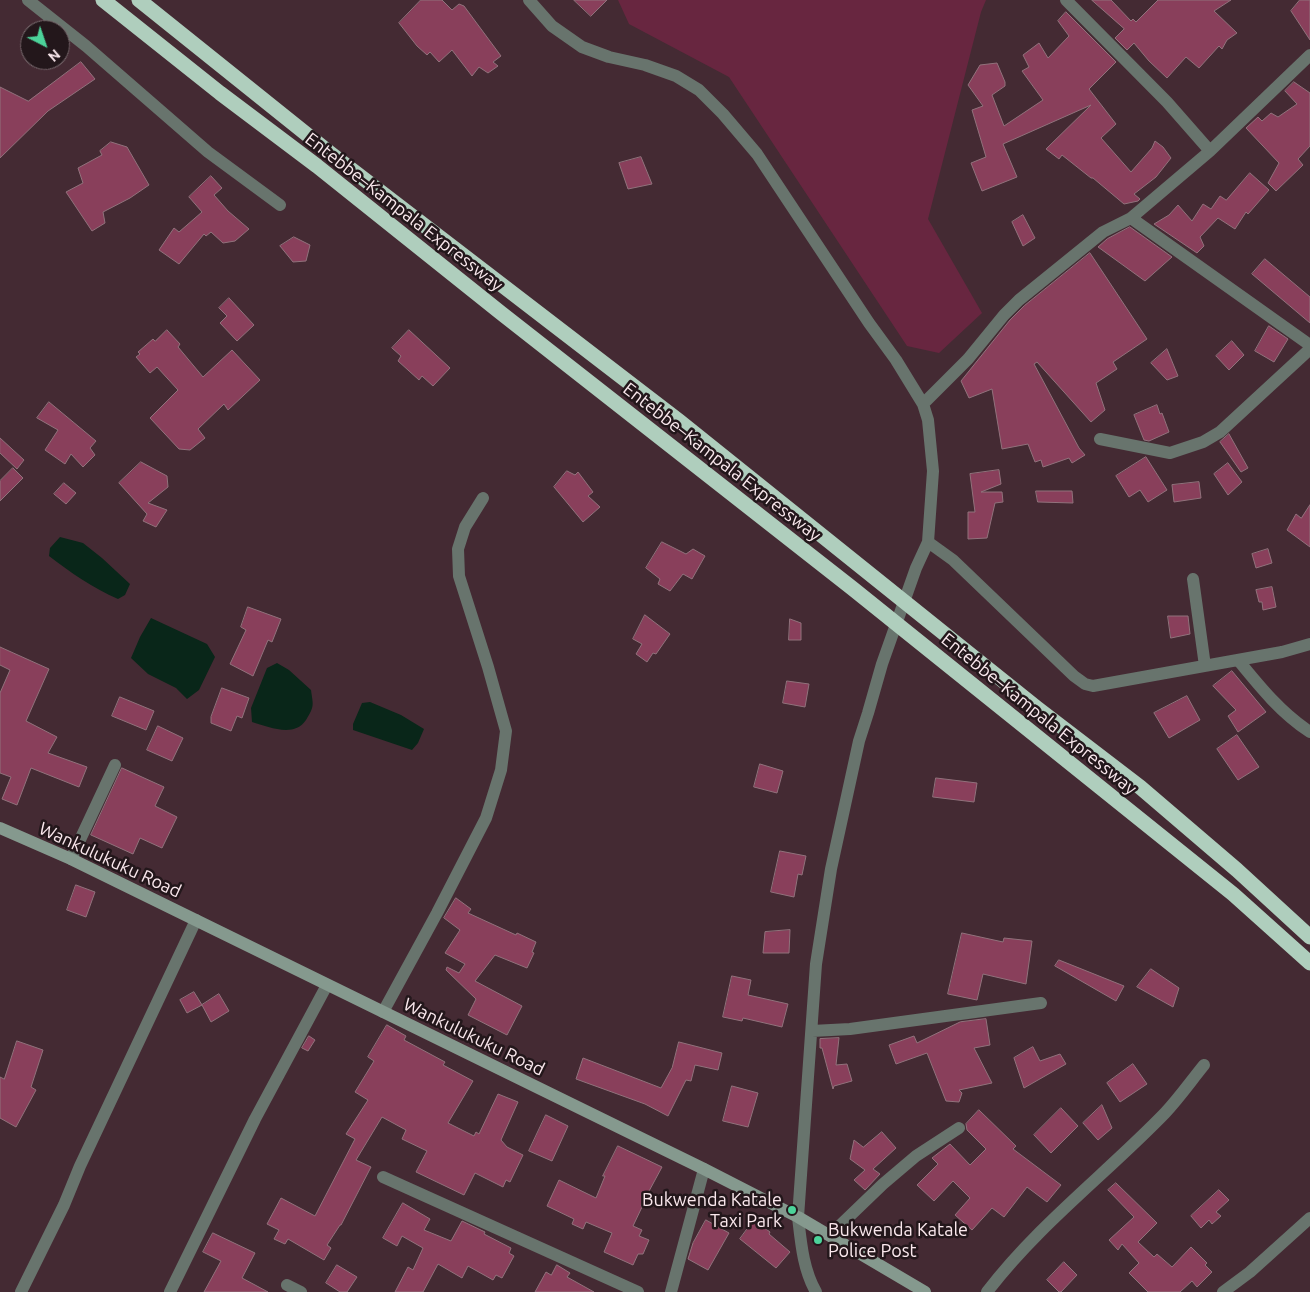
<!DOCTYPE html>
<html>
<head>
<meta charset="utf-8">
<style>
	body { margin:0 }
	#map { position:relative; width:1310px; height:1292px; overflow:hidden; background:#442a33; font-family:Ubuntu,sans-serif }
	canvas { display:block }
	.north { position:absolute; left:20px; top:20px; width:50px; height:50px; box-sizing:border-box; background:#23171b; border:1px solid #796b6f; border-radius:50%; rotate:139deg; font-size:14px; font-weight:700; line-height:20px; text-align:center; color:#fae8ed }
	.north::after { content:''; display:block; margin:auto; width:18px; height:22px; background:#4cd39a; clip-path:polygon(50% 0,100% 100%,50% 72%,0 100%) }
</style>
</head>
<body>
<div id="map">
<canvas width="1310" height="1292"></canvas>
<div class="north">N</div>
</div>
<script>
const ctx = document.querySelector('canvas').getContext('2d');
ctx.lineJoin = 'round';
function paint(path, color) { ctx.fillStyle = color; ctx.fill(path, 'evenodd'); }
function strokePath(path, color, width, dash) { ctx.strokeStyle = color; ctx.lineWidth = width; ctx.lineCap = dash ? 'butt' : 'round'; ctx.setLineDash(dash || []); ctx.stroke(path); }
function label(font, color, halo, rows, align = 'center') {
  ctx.font = font + ' Ubuntu,sans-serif'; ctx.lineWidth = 5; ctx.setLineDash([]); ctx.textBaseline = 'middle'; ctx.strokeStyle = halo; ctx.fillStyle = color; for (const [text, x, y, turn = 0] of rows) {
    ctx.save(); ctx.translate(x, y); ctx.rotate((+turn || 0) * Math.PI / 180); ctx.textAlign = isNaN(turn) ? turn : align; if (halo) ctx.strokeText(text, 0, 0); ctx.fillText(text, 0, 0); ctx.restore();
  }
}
paint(new Path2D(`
	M618 0H986L981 12 928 219 982 313 939 353 907 346 729 77 629 24Z`), '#682640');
paint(new Path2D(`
	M60 537 83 543 102 558 130 584 125 595 118 599C93 588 71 573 49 556L50 548Z
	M151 618 207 644 215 657 199 690 187 699 176 688 148 674 131 658 140 637Z
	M277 663 289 670 311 690C313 705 315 706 306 720 294 738 269 727 252 722L251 708 267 668Z
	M370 702 401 715 424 729 418 743 412 750 353 730V724L362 703Z`), '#092619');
const building = new Path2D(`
	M421 0H442L452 10 459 4 464 6 501 56 493 62 498 66 488 73 479 67 472 76 452 50 439 62 430 52 427 55 417 46 399 23Z
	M574 0H607L591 16Z
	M1092 0H1111L1131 21 1133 19 1136 22 1158 0H1231L1214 11 1237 33 1227 40 1222 49 1219 46 1199 68 1186 57 1167 78 1149 61 1134 43 1127 50 1115 38 1124 29Z
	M1300 0H1310V40L1291 11Z
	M1066 12 1116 62 1089 89 1116 124 1101 138 1131 172 1152 148 1155 141 1163 147 1171 158 1156 177 1134 194 1140 199 1138 201 1124 204 1093 178H1091L1062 155 1059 159 1046 149 1091 105 1003 144 1017 177 982 191 971 163 986 157 972 110 983 106 968 85 980 65 997 63 1005 82V86L992 95 1004 126 1043 100 1022 71 1029 67 1023 55 1039 43 1048 58 1069 36 1058 21Z
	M81 62 95 79 48 111 0 158V87L28 101Z
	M1294 82 1310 93V146L1298 159 1303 165 1276 191 1268 183 1279 163 1246 128 1258 117 1262 121 1271 113 1278 117 1297 104 1285 91Z
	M111 142 127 147 149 185 130 198 103 212 105 223 92 231 66 192 83 183 78 168 102 155 100 151Z
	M641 157 652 184 628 189 619 163Z
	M1250 173 1269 190 1248 214 1246 212 1235 229 1218 218 1200 237 1204 246 1197 253 1154 224 1169 215 1178 205 1192 221 1203 204 1211 209 1220 196 1226 200Z
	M211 176 222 188 214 195 228 211 249 229 235 241 223 243 211 232 206 236 204 234 179 264 159 250 174 228 179 232 202 212 189 197Z
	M1023 215 1035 238 1023 246 1012 222Z
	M1130 227 1172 257 1145 281 1098 247 1107 239Z
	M294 237 310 245 306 261 293 262 280 246Z
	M1090 253 1147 339 1113 362 1117 369 1096 383 1105 410 1091 422 1037 362 1034 364 1079 448 1085 455 1072 463 1069 458 1043 467 1041 460 1035 462 1028 444 1002 449 992 389 969 398 961 381 1010 320 1024 306Z
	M1265 259 1310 297V323L1252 274Z
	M229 298 254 325 237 341 220 323 227 316 219 308Z
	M1269 326 1288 339 1274 362 1255 351Z
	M167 330 180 344 178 347 203 377 232 350 260 380 228 410 224 404 198 429 205 438 190 450 179 449 150 418 178 390 157 367 150 373 136 357 140 354 138 352 153 339 155 341Z
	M409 330 450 368 433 386 422 376 419 380 398 361 401 356 392 348Z
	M1232 341 1244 355 1229 370 1216 356Z
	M1167 349 1178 376 1167 380 1151 363Z
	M49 402 96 441 90 448 95 455 83 467 71 454 65 464 45 450 58 430 37 418Z
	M1157 405 1160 414 1162 413 1169 432 1149 441 1144 440 1134 415Z
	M1229 434 1248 468 1241 472 1220 442Z
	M0 438 24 460 17 469 0 453Z
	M1146 457 1167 490 1148 502 1140 490 1129 497 1116 476Z
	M141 462 167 476 168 487 148 503 167 510 156 527 143 521 147 514 119 483Z
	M1228 463 1242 482 1228 495 1214 474Z
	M13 468 23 478 0 501V481Z
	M999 470 1001 484 981 492H1002L1003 502 995 503 987 538 968 539V512H975L970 474Z
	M567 471 575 475 578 472 593 492 588 496 600 507 583 522 554 487Z
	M1199 482 1201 498 1174 502 1172 485Z
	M64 483 76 493 66 504 54 494Z
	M1036 491H1072L1073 503 1038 502Z
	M1310 505V547L1287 530 1296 514 1301 518Z
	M662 542 686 554 693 549 705 556 692 579 683 574 670 591 658 584 660 579 646 568Z
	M1268 549 1272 563 1256 568 1252 554Z
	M1272 587 1276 607 1263 610 1262 602H1259L1256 590Z
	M248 607 281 619 272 642 268 640 253 676 230 664 246 630 241 627Z
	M645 615 670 634 656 654 653 653 647 662 636 654 642 644 633 639Z
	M1168 616H1188L1190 634 1171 638Z
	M790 619 801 623V640H789Z
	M0 647 49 669 26 721 57 737 48 753 87 767 79 787 31 768 17 805 2 799 11 777 0 773V693L10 670 0 665Z
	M1232 671 1266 712 1238 732 1228 716 1236 710 1213 686Z
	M787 681 809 684 805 707 783 703Z
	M222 688 249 698 242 718 237 716 231 731 211 723V717Z
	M1187 696 1200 720 1169 738 1154 713Z
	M120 697 154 711 146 730 112 716Z
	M158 726 183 738 172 761 147 750Z
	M1237 735 1259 767 1238 780 1217 749Z
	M760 764 783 771 777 793 754 787Z
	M122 768 164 787 155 806 177 817 162 848 140 838 133 854 91 835Z
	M936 778 977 783 974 802 933 797Z
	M780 851 806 856 802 875 798 874 794 897 771 892Z
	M76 885 95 892 86 917 67 910Z
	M456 898 471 909 468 913 516 935 517 933 536 942 532 952 534 953 527 968 495 955 475 981 522 1006 507 1035 468 1015 476 999 446 970 447 967 459 973 465 964 445 953 460 930 444 918Z
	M790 930 789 953H763L765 932Z
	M962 933 1003 942 1004 938 1032 941 1026 984 983 974 977 1000 948 994Z
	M1059 960 1124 986 1116 1001 1055 966Z
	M1151 969 1179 988 1173 1007 1137 987Z
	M732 976 751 980 748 995 788 1004 782 1027 743 1018 742 1021 723 1017Z
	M194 992 202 1005 187 1013 180 1000Z
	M219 994 229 1011 211 1022 202 1005Z
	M986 1019 990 1045 974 1048 992 1083 959 1090 962 1093 959 1102 946 1101 927 1053 896 1064 889 1045 914 1036 917 1043 960 1022Z
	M387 1025 406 1036 404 1040 445 1062 443 1065 473 1081 448 1123 474 1136 476 1132 479 1134 498 1094 518 1102 501 1140 507 1147 523 1155 510 1182 506 1180 503 1187 475 1173 464 1195 416 1172 427 1151 402 1139 406 1130 382 1117 356 1160 371 1167 341 1225H340L327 1245 331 1248 324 1260 288 1239 285 1244 274 1239 279 1230 267 1224 281 1198 315 1216 355 1139 346 1134 368 1100 355 1092 374 1061 368 1057Z
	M309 1036 315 1040 308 1051 302 1048Z
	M839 1038 836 1065 847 1064 852 1081 834 1086 833 1089 822 1048H820V1039Z
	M17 1041 43 1050 31 1087 36 1090 16 1127 0 1118V1077L4 1079Z
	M679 1042 722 1053 718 1070 695 1065 691 1081 686 1080 668 1116 645 1104 576 1079 583 1058 661 1088 672 1068Z
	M1033 1047 1040 1061 1060 1054 1066 1064 1024 1088 1014 1058Z
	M1133 1064 1147 1084 1120 1102 1107 1083Z
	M732 1086 758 1093 748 1127 723 1121Z
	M1102 1105 1112 1128 1098 1140 1083 1123Z
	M1061 1108 1078 1126 1051 1153 1034 1135Z
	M979 1110 1016 1146 1013 1149 1061 1185 1047 1202 1027 1187 1004 1217 992 1208 972 1230 955 1215 970 1198 953 1181 934 1201 917 1185 938 1164 932 1158 950 1144 970 1165 986 1149 967 1130 966 1124Z
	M546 1115 568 1126 552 1161 529 1151Z
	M882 1132 896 1148 873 1169 880 1174 865 1190 854 1180 865 1170 850 1159 854 1140 863 1147Z
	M618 1146 662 1167 641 1206 642 1207 633 1226 642 1230 639 1236 649 1240 643 1254H638L633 1265 604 1252 612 1233 586 1222 583 1229 572 1224 574 1219 547 1206 559 1180 596 1198 605 1176H603Z
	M1116 1183 1157 1223 1138 1242 1154 1257 1157 1254 1172 1267 1191 1247 1207 1263 1205 1265 1212 1272 1197 1287 1192 1281 1180 1292H1148L1129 1273 1139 1263 1122 1244 1118 1250 1109 1240 1134 1217 1108 1190Z
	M1219 1190 1229 1200 1216 1212 1221 1216 1212 1224 1209 1220 1201 1228 1191 1216Z
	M403 1203 430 1219 424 1230 451 1241 462 1221 485 1232 484 1234 511 1248 509 1253 514 1256 502 1278 496 1275 493 1280 468 1266 462 1278 438 1264 423 1292H395L408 1267 413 1270 423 1248 402 1236 397 1246 383 1238Z
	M706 1220 729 1233 708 1270 688 1259 693 1243Z
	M754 1220 770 1232 769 1234 790 1252 776 1268 740 1239Z
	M213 1233 255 1253 242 1278 268 1292H204L221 1261 203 1252Z
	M1064 1262 1077 1275 1061 1292H1059L1047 1280Z
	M337 1265 357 1277 347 1292H340L326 1283Z
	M557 1265 570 1273 567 1277 594 1292H535L546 1272 551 1275Z`);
paint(building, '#893f5b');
strokePath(building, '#91727c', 1);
strokePath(new Path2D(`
	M28 0 86 46 208 152 280 205
	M529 0 552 26 582 47 609 57 645 65 676 76 699 90 723 114 757 154 869 323 896 360 923 404 928 420 933 471 928 542 953 560 1074 676 1085 684 1093 686 1282 652 1310 644
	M1066 0 1167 102 1210 151
	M1131 218 1310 345
	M923 404 968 359 1004 315 1019 300 1103 232 1131 218 1210 151 1310 55
	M1100 439 1170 453 1203 442 1220 432 1310 349
	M1193 579 1205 666
	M1238 660C1260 687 1281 713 1310 732
	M71 859 115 765
	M383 1012 437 913 486 818 501 770 506 731 488 667 459 576 458 549 465 527 483 498
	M812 1031 850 1029 1041 1003
	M383 1177 638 1292
	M830 1235 883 1184 916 1156 959 1128
	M287 1285 301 1292
	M21 1292 64 1205 80 1166 196 920
	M170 1292 255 1119 327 985
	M671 1292 704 1169
	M816 1292C803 1269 801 1243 798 1217L816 964 831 869 859 741 868 713 882 664 916 568 928 542
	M987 1292C1038 1225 1107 1173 1165 1113 1179 1098 1191 1081 1204 1065
	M1223 1292 1250 1272 1310 1218`), '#68746d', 12);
strokePath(new Path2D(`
	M0 828 71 859 704 1169 798 1217 925 1292`), '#85998e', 12);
strokePath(new Path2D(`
	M103 0 220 93 317 166 501 313 852 588 1233 894 1310 963
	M139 0 330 153 679 421 1037 708 1140 787 1237 870 1310 937`), '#afcebd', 15);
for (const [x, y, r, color] of [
	[792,1210,5,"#4cd39a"],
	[818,1240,5,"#4cd39a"]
]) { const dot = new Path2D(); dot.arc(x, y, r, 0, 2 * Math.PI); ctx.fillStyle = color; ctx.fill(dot); strokePath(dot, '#23171b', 2); }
label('18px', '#fae8ed', '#23171b', [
	["Entebbe–Kampala Expressway",404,212,38],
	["Entebbe–Kampala Expressway",722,462,38],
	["Entebbe–Kampala Expressway",1039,714,39],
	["Wankulukuku Road",110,860,25],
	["Wankulukuku Road",474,1037,26]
]);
label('18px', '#fae8ed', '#23171b', [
	["Bukwenda Katale",782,1200],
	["Taxi Park",782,1221],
	["Bukwenda Katale",828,1230,"left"],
	["Police Post",828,1251,"left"]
], 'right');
</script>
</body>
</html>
